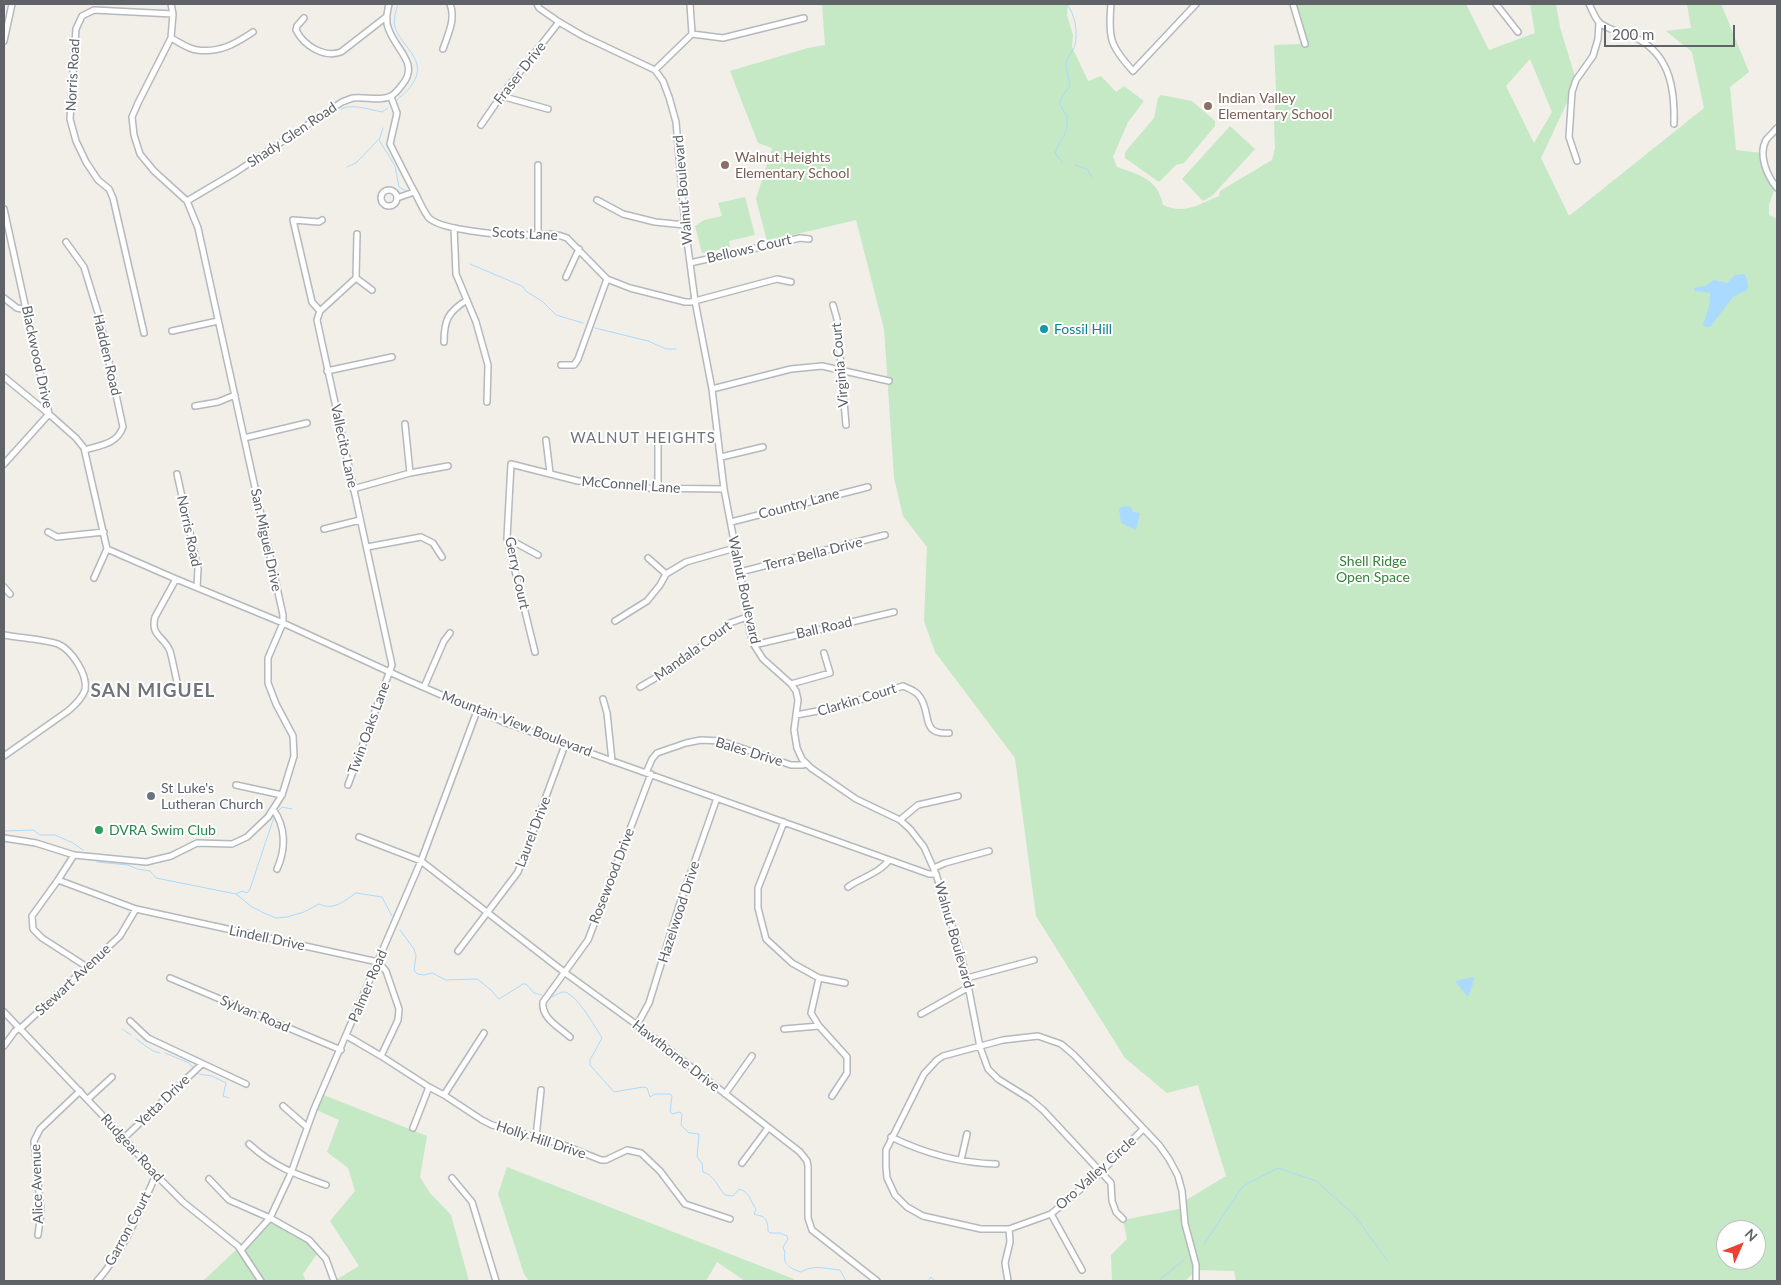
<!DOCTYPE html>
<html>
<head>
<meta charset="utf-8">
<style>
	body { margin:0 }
	#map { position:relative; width:1781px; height:1285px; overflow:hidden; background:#f1efe8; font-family:Lato,sans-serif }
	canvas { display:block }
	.frame { position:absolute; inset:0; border:5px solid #5f6368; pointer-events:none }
	.north { position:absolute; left:1716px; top:1220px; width:50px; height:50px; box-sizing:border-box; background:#fff; border:1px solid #bfc1c3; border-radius:50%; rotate:46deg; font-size:14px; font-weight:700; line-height:20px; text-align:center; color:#5f6368 }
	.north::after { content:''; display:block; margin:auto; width:18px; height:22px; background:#ea4335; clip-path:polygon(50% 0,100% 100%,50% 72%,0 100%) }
	.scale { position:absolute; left:1604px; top:25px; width:131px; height:22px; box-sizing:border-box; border:2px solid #5f6368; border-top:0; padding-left:6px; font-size:15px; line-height:18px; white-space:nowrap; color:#5f6368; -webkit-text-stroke:4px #fff; paint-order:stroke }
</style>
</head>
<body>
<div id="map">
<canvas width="1781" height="1285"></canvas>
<div class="frame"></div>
<div class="north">N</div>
<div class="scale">200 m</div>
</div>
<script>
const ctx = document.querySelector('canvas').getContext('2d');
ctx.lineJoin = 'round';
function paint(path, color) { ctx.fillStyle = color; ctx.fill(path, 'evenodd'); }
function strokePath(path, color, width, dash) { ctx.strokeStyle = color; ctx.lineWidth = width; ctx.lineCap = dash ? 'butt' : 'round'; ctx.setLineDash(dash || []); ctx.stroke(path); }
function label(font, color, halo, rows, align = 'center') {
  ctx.font = font + ' Lato,sans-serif'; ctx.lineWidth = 4; ctx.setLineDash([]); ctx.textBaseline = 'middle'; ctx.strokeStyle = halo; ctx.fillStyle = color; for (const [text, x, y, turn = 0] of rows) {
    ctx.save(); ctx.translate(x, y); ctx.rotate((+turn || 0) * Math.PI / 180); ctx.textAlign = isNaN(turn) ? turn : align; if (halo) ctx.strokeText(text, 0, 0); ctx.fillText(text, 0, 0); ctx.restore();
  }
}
paint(new Path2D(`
	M822 4H1068L1067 15 1073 35 1072 47 1088 81 1101 76 1116 92 1124 86 1144 101 1128 122 1113 157 1117 167C1140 175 1158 179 1163 205 1185 215 1199 204 1219 196L1220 191 1272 160 1275 148 1274 123 1276 89 1274 45 1300 44 1303 38 1293 4H1466L1489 50 1535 33 1530 4H1556L1560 27 1576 80 1572 92 1541 158 1569 216 1704 108 1692 52 1666 31 1691 28 1687 4H1721L1749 72 1730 87 1736 150 1762 153 1775 187 1769 205V215L1777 219V1281H1236L1234 1271 1196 1270 1185 1281H1111L1112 1280 1111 1255 1127 1239 1123 1220 1184 1208 1183 1202 1226 1176 1198 1085 1167 1093 1125 1058 1036 916 1015 758 935 652 924 621 927 547 903 516 894 478 884 329 856 220 767 241 756 199 772 148 758 143 730 71 808 48 825 45ZM1530 59 1552 112 1534 143 1506 86ZM1726 1230H1756V1260H1726Z
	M1161 95 1192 101 1215 121V126L1184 163 1176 165 1159 182 1125 158V152L1154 118 1158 98Z
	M1230 126 1255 149 1212 196 1203 201 1182 179Z
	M745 197 755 235 729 241 730 247 702 253 695 226 704 220 722 216 718 203Z
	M321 1094 427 1136 420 1177 430 1193 451 1215 469 1281H334L359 1266 330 1221 355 1191 348 1168 327 1152 339 1120 314 1109Z
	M507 1167 794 1279V1281H745L717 1262 706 1281H529L524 1274 498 1194Z
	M270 1218 309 1240 319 1251 303 1274 306 1281H203L239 1247 240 1250Z`), '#c5e8c5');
paint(new Path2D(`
	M1744 274 1747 279 1748 288 1747 290 1733 297 1710 327 1703 326C1706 312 1711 308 1710 293L1695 291 1694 288 1705 286 1714 280 1727 283 1735 275Z
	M1124 506 1131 507 1133 512 1140 513 1136 530 1121 523 1119 508Z
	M1474 977 1473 984 1468 997 1455 981Z`), '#aadaff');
strokePath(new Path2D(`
	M397 100C402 95 410 89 413 83 428 59 401 47 395 27 393 20 396 11 398 4
	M341 109C351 103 371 110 382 112L388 108
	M383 128 379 140 395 166 399 187 406 191
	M1062 162 1055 153 1060 141 1064 137 1067 127V116L1060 105V100L1070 86C1069 79 1066 71 1066 63 1067 56 1073 52 1075 45 1078 32 1075 14 1067 4
	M1075 165 1087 169 1092 177
	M347 167 356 163 378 140
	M470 264 522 286 527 292 542 301 556 315 583 323
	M595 328 648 341 666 349H676
	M278 811 282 807 292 809
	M4 831 33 830 40 835H55L73 843 83 850
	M97 862 128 865 137 869 150 871 156 878 236 894 252 907 264 913 276 918 287 917 304 912 319 904C334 911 344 901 356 893L382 897 392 916
	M236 894 242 891 247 893 250 889 274 817
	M400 930 414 949 416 956 414 970 417 974 424 975 432 973 446 980 477 979 491 990 499 999 523 984H526L534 993 542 995
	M550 997C555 997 560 991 565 992 578 996 595 1027 602 1038L590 1060V1065L614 1092 643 1087 647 1088 650 1097 655 1094H670L672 1096 670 1111 672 1114 680 1112 682 1114 681 1125 689 1133 699 1134 697 1157 702 1163 703 1172C715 1175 717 1187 725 1195L733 1196 739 1189C750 1192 750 1201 756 1209L754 1214C756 1215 758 1215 761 1216 767 1217 768 1226 768 1231L770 1233H780L787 1236 788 1239 783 1247 785 1253C782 1264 791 1269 801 1272 814 1264 826 1269 840 1270L846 1281
	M122 1029 131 1035
	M136 1039 153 1051 160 1053
	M165 1053 189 1063 193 1068
	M199 1074 212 1076 226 1083 223 1096 229 1098
	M1204 1244 1243 1186 1278 1168 1316 1181 1355 1216 1387 1260
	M928 1281 931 1277 935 1281
	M1158 1281 1184 1260`), '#aadaff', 1);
const minor = new Path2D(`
	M537 4 539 8 559 22 583 36 655 70 663 81 669 97 676 122 685 225 695 301 712 389 724 489 740 572 750 632 754 645 763 659 791 684 796 691 798 700 794 730 797 748 802 759 811 768 856 799 900 820 910 829 924 847 936 874 960 952 966 975 980 1047 988 1069 998 1079 1030 1099 1043 1110 1111 1183 1112 1201 1116 1212 1123 1219
	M1111 4C1108 38 1110 46 1133 71L1196 4
	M1293 4 1305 44
	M1496 4 1518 32
	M1589 4C1592 9 1594 16 1598 21 1605 30 1629 34 1640 40 1671 58 1675 92 1674 124
	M304 18 297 26 296 30C304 46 324 58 341 52L386 17
	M692 34 723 38 804 18
	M171 38C179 42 188 49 197 50 220 53 235 44 253 32
	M4 41 12 4
	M443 49C448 34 456 19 450 4
	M655 70 692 34 690 4
	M501 96 548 109
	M391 97 397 113 390 144C398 160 406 176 414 191 419 200 423 211 429 218 441 230 501 235 518 235 535 236 551 231 567 238L607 279 630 288 685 302H691L777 279 791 282
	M481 125 501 96 559 22
	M1777 128C1774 132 1769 136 1766 140 1758 155 1767 176 1777 188
	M1577 161 1569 137 1572 92 1576 80 1593 56 1598 39 1599 22
	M538 165V233
	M381 198a8 8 0 1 1 16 0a8 8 0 1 1-16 0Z
	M397 198 414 192
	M597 200 623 214 655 222 685 225
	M187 201 236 172 342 102C345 101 349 99 353 98 365 96 380 102 391 96 395 94 399 89 402 85 420 64 396 50 389 30 385 22 387 13 389 4
	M4 209 49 414 76 438 84 448 107 549
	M454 228 456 274 476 322 488 365 487 402
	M66 242 84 267 99 316 123 427C117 444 101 445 85 450
	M690 263 800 238 809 239
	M566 277 579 249
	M356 278 372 290
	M4 298 17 308 27 310
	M833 305 837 319 846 425
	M320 311 312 302 293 220 319 222 322 220
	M172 331 218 321
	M144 333 113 198 109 189 98 180 86 162 76 141 70 119 76 29 82 16 94 10 173 14
	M444 342C444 320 448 312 467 300
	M561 365H574L578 359 607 279
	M327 371 392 357
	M4 377 49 414 4 464
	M712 389 791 369 822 366 889 381
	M195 406 218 402 235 395
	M405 424 410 473
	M244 438 307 423
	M658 438V488
	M546 440 550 473
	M721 457 763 447
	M177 474 198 569 197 587
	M353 489 410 473 448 466
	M731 522 868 487
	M324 529 360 520
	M48 532 57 537 104 532
	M507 538 538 555
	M367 547 421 537 433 543 442 557
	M107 549 176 579 283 623 407 680 506 723 929 874H936
	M648 558 666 574
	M740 572 885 535
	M94 578 107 549
	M176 579 155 617C150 636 164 636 170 651 173 662 175 674 178 686
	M4 587 10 594
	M615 621 647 601 660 585 666 574 686 562 735 548
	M4 635C20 638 43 639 58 644 72 650 88 675 85 690 82 698 74 706 68 711L4 756
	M754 645 894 612
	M535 652 507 538 511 464 578 481 602 482 641 488 724 489
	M791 684 830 673 824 653
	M424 687 444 641 450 633
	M640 687 679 664 730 623 747 617
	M603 699 607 713 612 761
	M796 715 834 708 903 686C910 689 916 691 920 697 932 714 920 735 949 733
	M646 773 652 759 657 753 686 743 701 740 721 741 791 765H802L806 764
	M236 785 282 795
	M348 785 392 665 317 320 320 311 356 278 357 234
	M273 809C286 827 286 849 277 869
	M900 820 918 805 958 796
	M784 822 758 888V908L766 939 792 963 819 978 845 983
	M359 837 421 861 564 972 637 1025 800 1152 807 1161 808 1166V1218L812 1230 877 1281
	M4 838 36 843 74 855 146 862 171 856 197 843 232 844 247 837 268 817 282 795 294 756 293 736 276 704 268 683V658L283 623V615L198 228 187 201 154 171 140 154 134 135 132 117 138 103 171 38 173 14 171 4
	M74 855 58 880 32 916 33 929 42 938 87 967
	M934 868 945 863 989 851
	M58 880 136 909 378 962 386 971 399 1009 398 1020 381 1056
	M848 887C860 878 880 873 889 860
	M458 951 518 872 565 745
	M170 978 341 1050
	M967 978 1034 960
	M4 1012 124 1138 156 1175 183 1202 238 1246 261 1281
	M921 1014 969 987
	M130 1021 148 1038 246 1084
	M637 1025 649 1003 679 906 717 798
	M819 1026 847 1057V1073L832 1096
	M784 1029 819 1026 811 1013 819 978
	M347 1036 381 1056 429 1087 444 1095 482 1120 492 1125 561 1144 601 1160H606L627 1150 641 1153 660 1171 685 1204 730 1219
	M570 1037C559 1027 541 1018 543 1002L588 940 651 774
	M4 1046 15 1031 23 1026 120 936 136 909
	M725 1094 752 1056
	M444 1095 484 1033
	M88 1099 112 1077
	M283 1106 307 1127
	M413 1128 429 1087
	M1143 1129 1101 1172 1051 1214 1009 1229H981L923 1216 907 1207 895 1195 887 1178 886 1167V1150L924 1074 937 1060 943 1056 1003 1040 1038 1036 1061 1044 1074 1055 1159 1145 1169 1159 1178 1176 1182 1191 1185 1224 1196 1265V1281
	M536 1137 541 1090
	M891 1137C924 1153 959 1163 996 1164
	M124 1138 202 1064
	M249 1144C274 1167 295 1174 326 1185
	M961 1160 967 1134
	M742 1163 768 1128
	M452 1178 472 1202 496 1281
	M209 1179 229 1200 270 1218 309 1240 326 1259 334 1281
	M1051 1214 1082 1270
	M38 1235 41 1212 34 1141 40 1129 80 1091
	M241 1250 270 1218 291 1173 314 1109 421 861 477 711
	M97 1281C124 1251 139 1212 156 1175
	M1008 1281 1005 1263 1010 1242 1009 1229`);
strokePath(minor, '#b5b8bc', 8);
strokePath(minor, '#fff', 5);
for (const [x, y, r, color] of [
	[1208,106,5,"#8d6e63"],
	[725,165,5,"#8d6e63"],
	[1044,329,5,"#0f9aa8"],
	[151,796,5,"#6b7280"],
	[99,830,5,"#2e9e5b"]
]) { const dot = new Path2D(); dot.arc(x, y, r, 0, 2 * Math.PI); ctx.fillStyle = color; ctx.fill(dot); strokePath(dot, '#fff', 2); }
label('14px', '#5f6368', '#fff', [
	["Fraser Drive",520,73,-52],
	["Norris Road",73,75,-87],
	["Shady Glen Road",292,135,-34],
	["Walnut Boulevard",683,190,-95],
	["Scots Lane",525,234,3],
	["Bellows Court",749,249,-13],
	["Hadden Road",107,355,77],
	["Blackwood Drive",37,357,78],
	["Virginia Court",840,365,-95],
	["Vallecito Lane",344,446,78],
	["McConnell Lane",631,485,4],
	["Country Lane",799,504,-15],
	["Norris Road",189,531,78],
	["San Miguel Drive",266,540,78],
	["Terra Bella Drive",813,554,-14],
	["Gerry Court",517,573,78],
	["Walnut Boulevard",744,590,78],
	["Ball Road",824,628,-13],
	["Mandala Court",693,651,-36],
	["Clarkin Court",857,700,-17],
	["Mountain View Boulevard",517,724,21],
	["Twin Oaks Lane",369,728,-70],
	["Bales Drive",749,752,17],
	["Laurel Drive",533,832,-69],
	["Rosewood Drive",612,876,-69],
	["Hazelwood Drive",679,912,-72],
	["Walnut Boulevard",954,935,74],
	["Lindell Drive",267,938,12],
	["Stewart Avenue",73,980,-43],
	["Palmer Road",368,986,-67],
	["Sylvan Road",255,1014,23],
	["Hawthorne Drive",676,1056,38],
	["Yetta Drive",163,1101,-44],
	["Holly Hill Drive",541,1140,18],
	["Rudgear Road",132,1148,48],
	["Oro Valley Circle",1096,1173,-42],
	["Alice Avenue",37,1184,-92],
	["Garron Court",128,1229,-62]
]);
label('14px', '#785e54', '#fff', [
	["Indian Valley",1218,98],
	["Elementary School",1218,114],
	["Walnut Heights",735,157],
	["Elementary School",735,173]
], 'left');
label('14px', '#0d838f', '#fff', [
	["Fossil Hill",1054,329]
], 'left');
label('14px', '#348238', '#fff', [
	["Shell Ridge",1373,561],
	["Open Space",1373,577]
]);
label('14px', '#5b616d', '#fff', [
	["St Luke's",161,788],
	["Lutheran Church",161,804]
], 'left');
label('14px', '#27864d', '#fff', [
	["DVRA Swim Club",109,830]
], 'left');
ctx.letterSpacing = '1px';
label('15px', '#70757a', '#fff', [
	["WALNUT HEIGHTS",643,438]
]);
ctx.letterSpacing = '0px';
ctx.letterSpacing = '1px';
label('bold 19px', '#70757a', '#fff', [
	["SAN MIGUEL",153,691]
]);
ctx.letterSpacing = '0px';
</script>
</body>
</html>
